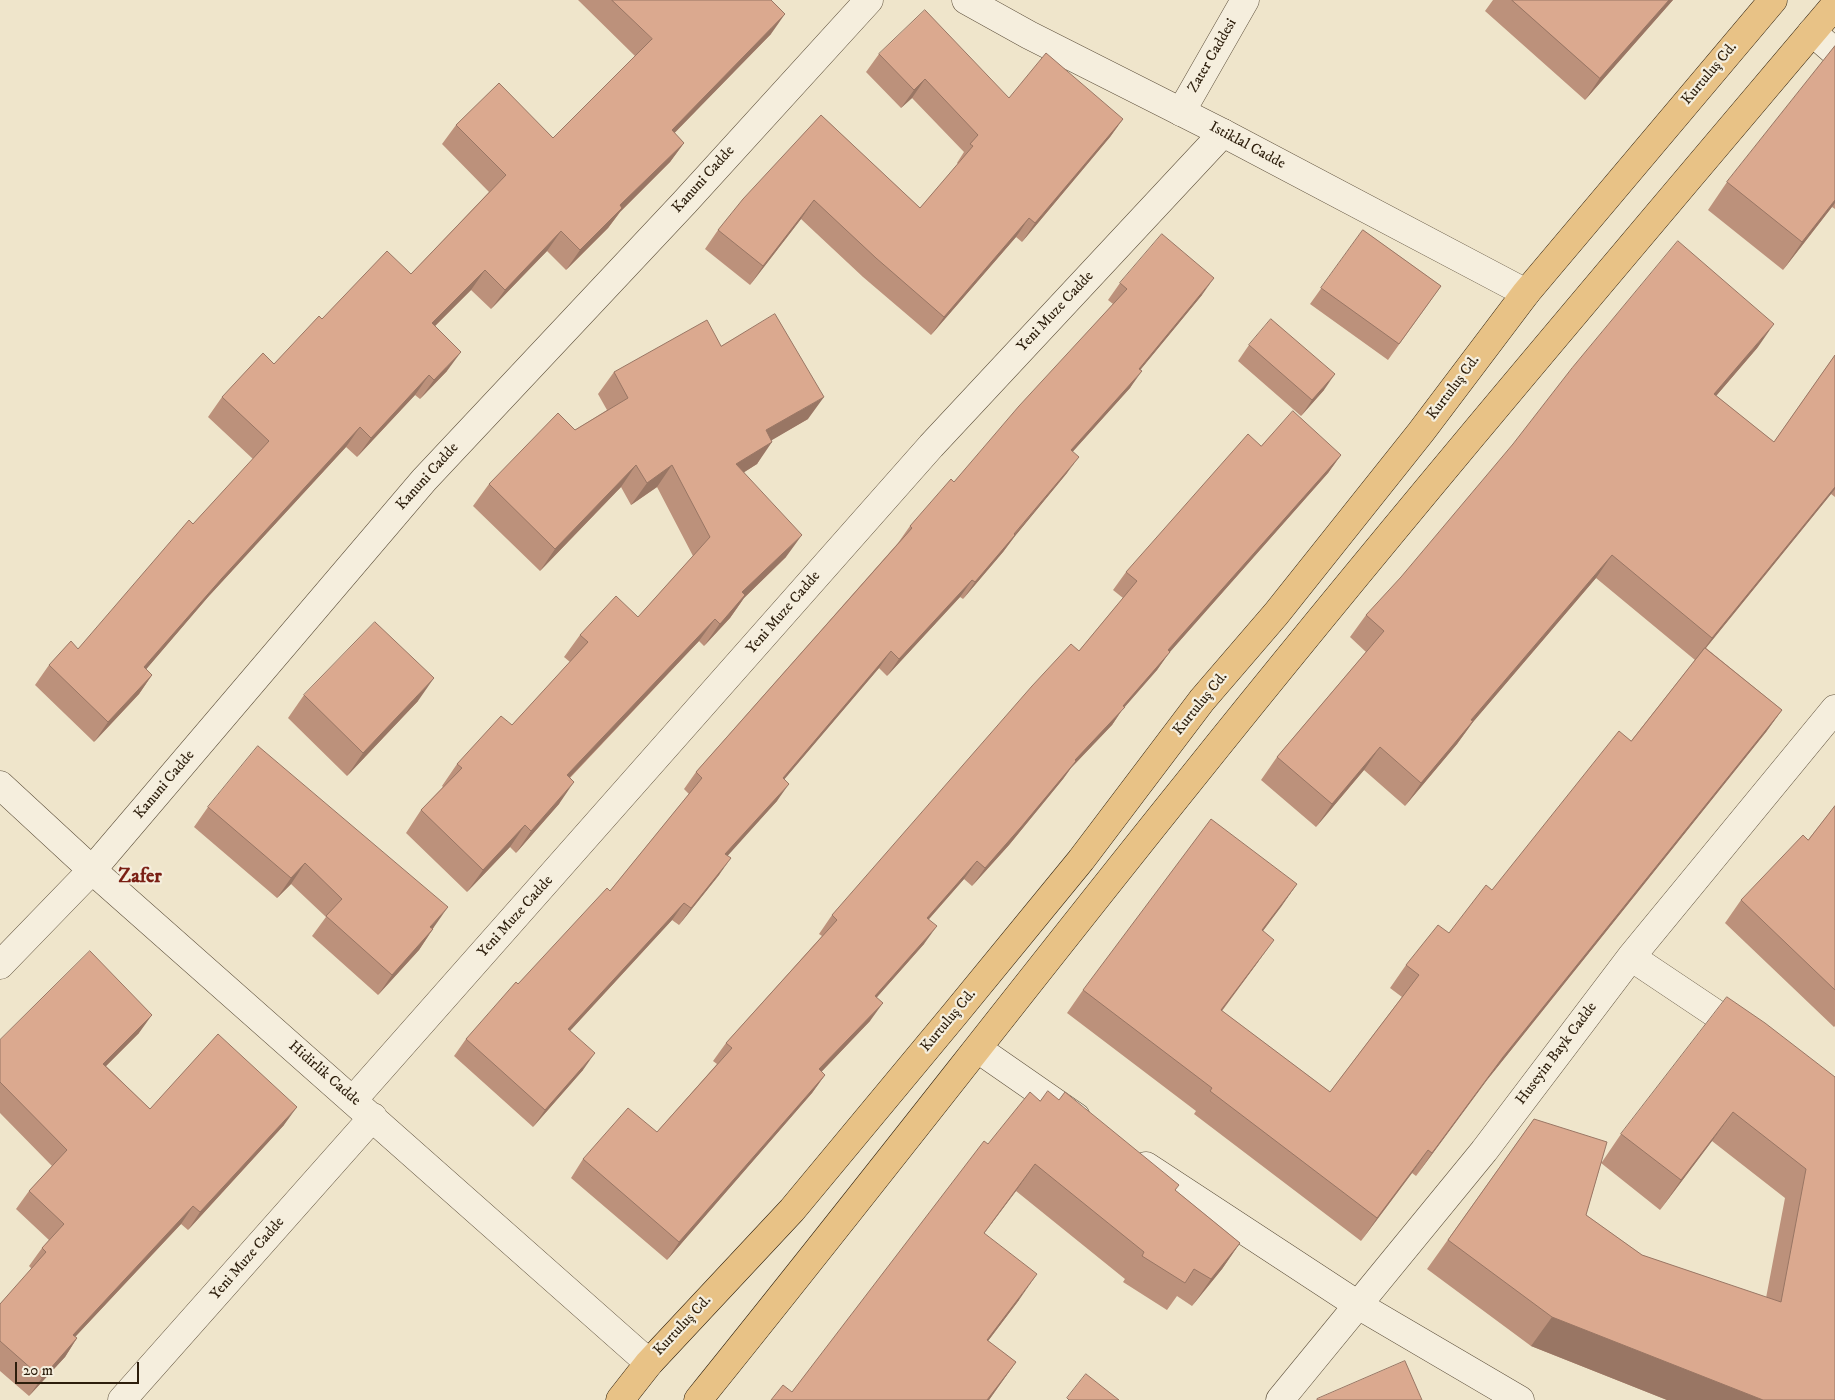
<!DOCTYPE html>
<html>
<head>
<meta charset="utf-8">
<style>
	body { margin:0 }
	#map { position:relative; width:1835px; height:1400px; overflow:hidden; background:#efe5cb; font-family:"IM FELL DW Pica",serif }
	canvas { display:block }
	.scale { position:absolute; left:15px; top:1362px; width:124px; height:22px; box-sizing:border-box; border:2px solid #2d1e0c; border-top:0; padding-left:6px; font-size:15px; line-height:18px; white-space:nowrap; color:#2d1e0c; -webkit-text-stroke:4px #f5eedd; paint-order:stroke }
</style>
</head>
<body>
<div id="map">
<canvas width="1835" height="1400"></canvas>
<div class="scale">20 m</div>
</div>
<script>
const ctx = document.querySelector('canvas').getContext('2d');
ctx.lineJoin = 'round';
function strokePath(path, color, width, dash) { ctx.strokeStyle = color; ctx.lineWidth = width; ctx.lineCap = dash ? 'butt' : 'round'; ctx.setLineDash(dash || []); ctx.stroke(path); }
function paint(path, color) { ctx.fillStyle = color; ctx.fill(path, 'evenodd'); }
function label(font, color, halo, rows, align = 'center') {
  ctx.font = font + ' "IM FELL DW Pica",serif'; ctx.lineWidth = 4.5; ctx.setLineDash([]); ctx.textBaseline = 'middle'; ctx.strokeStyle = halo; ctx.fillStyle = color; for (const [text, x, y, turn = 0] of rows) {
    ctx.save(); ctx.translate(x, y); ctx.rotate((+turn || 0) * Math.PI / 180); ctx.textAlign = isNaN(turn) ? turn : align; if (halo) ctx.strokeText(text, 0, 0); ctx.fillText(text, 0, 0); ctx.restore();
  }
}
const minor = new Path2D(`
	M1812 32 1835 52
	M1181 112 1245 0
	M0 785 92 870 649 1363
	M1631 957 1746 1034
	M978 1049 1076 1117
	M353 1100 931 446 1223 133
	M1146 1166 1358 1305 1520 1400
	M122 1400 373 1117
	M1280 1400 1484 1151 1631 957 1835 709`);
const tertiary = new Path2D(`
	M966 0 1029 35 1223 133 1526 293
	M0 965 92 870 424 480 685 202 869 0`);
const primary = new Path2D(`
	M620 1400 649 1363 792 1210 954 1015 1081 860 1202 700 1276 614 1421 432 1526 293 1773 0
	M698 1400C863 1196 1023 988 1187 784 1398 520 1617 263 1835 5`);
strokePath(minor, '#5e503c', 29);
strokePath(tertiary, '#5e503c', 29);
strokePath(primary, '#2d1e0c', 29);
strokePath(minor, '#f5eedd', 28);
strokePath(tertiary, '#f5eedd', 28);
strokePath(primary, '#e8c286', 28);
paint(new Path2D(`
	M578 0H771V34L674 133 684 143 670 162 620 212 608 228 566 270 547 251 491 309 471 290 435 326 447 371 420 399 415 395 357 457 346 447 208 597 146 669 152 675 139 694 94 742 35 685 49 665 78 649 253 459 208 417 222 397 274 364 322 319 411 274 489 192 442 144 456 125 553 138 635 56Z
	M1493 0H1673L1585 100 1485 11Z
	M1835 46V209L1832 207 1783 270 1708 210 1727 182Z
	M879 54 1009 98 1123 119 1110 137 1022 242 1016 237 931 335 863 277 801 219 750 285 705 249 718 230 821 115 920 208 958 164 957 163 964 152 912 98 901 108 866 72Z
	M1363 230 1441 286 1388 360 1310 304Z
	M1120 283 1202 295 1140 370 1130 388 1073 451 1067 473 1015 536 1003 552 963 599 960 597 887 676 879 668 784 779 777 801 727 855 719 875 679 925 672 920 570 1031 583 1070 533 1127 454 1056 466 1039 518 984 610 891 689 794 684 789 696 772 898 543 910 526 954 482 1113 304 1108 300Z
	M1249 345 1324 390 1301 416 1238 361Z
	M721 346 808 419 771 440 757 464 744 472 786 557 744 598 730 618 704 646 699 641 570 778 559 804 516 853 510 847 467 892 406 833 421 810 443 787 442 786 457 764 512 725 570 662 564 657 580 635 638 617 693 556 657 487 631 505 621 487 540 571 473 506 489 484 607 410 598 394 614 372Z
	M1758 347 1716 396 1774 442 1835 355V497L1831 494 1706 648 1782 710 1766 732 1487 1080 1416 1176 1412 1173 1361 1241 1194 1114 1196 1111 1067 1013 1083 990 1297 884 1263 931 1258 962 1222 1011 1330 1092 1402 997 1390 988 1406 965 1449 933 1492 890 1631 741 1695 660 1596 578 1473 722 1457 744 1405 806 1364 770 1316 827 1261 780 1277 757 1366 652 1350 637 1366 615Z
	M1261 446 1341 455 1328 473 1169 653 1157 670 1122 710 1112 725 1071 768 1063 779 1009 845 972 886 964 879 929 919 924 944 877 997 870 1021 821 1072 825 1075 812 1093 667 1260 571 1178 583 1159 657 1132 717 1064 713 1061 726 1043 822 936 819 934 832 915 1079 651 1123 598 1113 590 1126 572Z
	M304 695 418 701 347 776 288 718Z
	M1835 806V1026L1834 1027 1725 923 1741 900 1808 840Z
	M208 807 434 927 419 950 378 995 312 936 326 917 291 884 277 898 194 827Z
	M139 1033 106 1066 150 1109 284 1125 188 1230 181 1224 75 1337 77 1338 65 1357 29 1396 0 1371V1304L32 1269 29 1266 42 1248 49 1240 16 1209 29 1191 52 1166 0 1113V1040Z
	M1835 1077V1400H1667L1531 1346 1427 1269 1534 1119 1602 1162 1621 1134ZM1712 1141 1785 1198 1766 1298 1642 1255 1586 1215 1601 1163 1660 1210Z
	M1040 1101 1175 1190 1240 1243 1222 1269 1192 1306 1177 1296 1167 1310 1123 1282 1125 1279 1016 1191 984 1233 1019 1300 988 1341 1016 1362 989 1400H771L792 1392 988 1144Z`), '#bc917b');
paint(new Path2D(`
	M1669 0H1673L1585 100 1600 78Z
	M785 14 771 34 658 150 672 130Z
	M925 79 912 98 901 108 914 90Z
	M1123 119 1110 137 1022 242 1035 223Z
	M684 143 670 162 620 212 608 228 566 270 580 250 620 205Z
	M814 200 801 219 750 285 763 266Z
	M1835 200V203L1783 270 1802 242Z
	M1029 218 1016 237 931 335 944 317Z
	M561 231 547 251 491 309 505 290Z
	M485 270 471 290 418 343 432 323Z
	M1214 278 1202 295 1127 386 1139 369Z
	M1774 324 1758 347 1698 417 1714 394Z
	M461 352 447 371 420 399 434 380Z
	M1142 371 1130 388 1059 467 1071 450Z
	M1335 374 1324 390 1301 416 1312 400Z
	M429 375 415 395 357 457 371 438Z
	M824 397 808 419 750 453 766 430Z
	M360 427 346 447 208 597 131 687 144 667 222 578Z
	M772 442 757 464 721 487 736 464Z
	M1341 455 1328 473 1169 653 1157 670 1122 710 1112 725 1071 768 1063 779 1009 845 972 886 985 868 1075 760 1123 706 1168 650Z
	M1079 457 1067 473 1015 536 1003 552 963 599 975 582Z
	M636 465 621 487 540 571 555 549Z
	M672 465 657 487 631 505 647 483Z
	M1835 487V489L1831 494 1696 660 1712 638Z
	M802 535 786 557 744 598 730 618 704 646 742 592Z
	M1612 555 1596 578 1473 722 1457 744 1405 806 1421 783 1471 720Z
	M972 580 960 597 887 676 899 659Z
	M715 619 699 641 551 797 567 775Z
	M891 651 879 668 771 795 783 778Z
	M152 675 139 694 94 742 108 722Z
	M434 678 418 701 347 776 363 753Z
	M1782 710 1766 732 1487 1080 1416 1176 1432 1153 1503 1057Z
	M1380 747 1364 770 1316 827 1332 804Z
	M574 782 559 804 516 853 531 831Z
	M789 784 777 801 714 871 725 854Z
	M525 825 510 847 467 892 483 870Z
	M731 858 719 875 679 925 691 908Z
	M977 861 964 879 914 936 927 918Z
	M305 863 291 884 277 898 291 878Z
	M1297 884 1281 907 1246 953 1262 930Z
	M684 903 672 920 556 1046 568 1029Z
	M448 907 434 927 416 947 430 927Z
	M937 926 924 944 862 1014 875 996Z
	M433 929 419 950 378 995 392 975Z
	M1274 940 1258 962 1205 1033 1221 1010Z
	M883 1003 870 1021 806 1088 819 1069Z
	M152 1015 139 1033 90 1082 103 1064Z
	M595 1053 583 1070 533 1127 545 1110Z
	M825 1075 812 1093 667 1260 679 1242Z
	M297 1107 284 1125 188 1230 200 1212Z
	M1733 1112 1712 1141 1660 1210 1681 1180Z
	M1428 1150 1412 1173 1361 1241 1377 1218Z
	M1035 1164 1016 1191 965 1259 984 1233Z
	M193 1206 181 1224 60 1353 73 1335Z
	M1240 1243 1222 1269 1192 1306 1211 1279Z
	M1037 1274 1019 1300 969 1366 987 1340Z
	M1552 1317 1763 1400H1667L1531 1346Z
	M77 1338 65 1357 29 1396 42 1378Z
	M1016 1362 989 1400H987Z`), '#997664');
const building = new Path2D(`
	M612 0H771L785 14 672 130 684 143 620 205 622 208 580 250 561 231 505 290 485 270 432 323 461 352 434 380 429 375 371 438 360 427 222 578 144 667 152 675 108 722 49 665 71 641 78 649 189 520 193 524 269 441 222 397 263 353 274 364 319 316 322 319 387 251 411 274 506 175 456 125 499 83 553 138 652 39Z
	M1512 0H1669L1600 78Z
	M925 10 1009 98 1046 53 1123 119 1035 223 1029 218 944 317 876 258 814 200 763 266 718 230 743 199 821 115 920 208 973 146 970 144 978 135 925 79 914 90 879 54Z
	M1835 46V200L1802 242 1727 182Z
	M1363 230 1441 286 1399 344 1321 288Z
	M1162 234 1214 278 1139 369 1142 371 1071 450 1079 457 1014 534 1015 535 975 582 972 580 899 659 891 651 783 778 789 784 725 854 731 858 691 908 684 903 568 1029 595 1053 545 1110 466 1039 516 982 518 984 607 888 610 891 702 778 696 772 912 528 910 526 951 479 954 482 1019 406 1127 289 1120 283Z
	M1678 241 1774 324 1714 394 1774 442 1835 355V487L1712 638 1612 555 1471 720 1473 721 1421 783 1380 747 1332 804 1277 757 1384 631 1366 615 1401 577 1513 444 1572 368Z
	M775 314 824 397 766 430 772 442 736 464 802 535 742 592 745 595 720 624 715 619 567 775 574 782 531 831 525 825 483 870 421 810 462 768 457 764 501 716 512 725 588 642 580 635 616 596 638 617 710 537 672 465 647 483 636 465 555 549 489 484 558 413 575 430 628 398 614 372 707 320 721 346Z
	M1271 319 1335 374 1312 400 1249 345Z
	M1293 411 1341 455 1168 650 1170 652 1123 706 1125 707 1075 760 1076 761 1021 827 985 868 977 861 927 918 937 926 875 996 883 1003 819 1069 825 1075 679 1242 583 1159 628 1108 657 1132 732 1048 726 1043 837 920 832 915 1032 686 1071 644 1079 651 1137 581 1126 572 1248 434 1261 446Z
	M375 622 434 678 363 753 304 695Z
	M1705 648 1782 710 1503 1057 1432 1153 1428 1150 1377 1218 1210 1091 1212 1088 1083 990 1211 819 1297 884 1262 930 1274 940 1221 1010 1330 1092 1419 975 1406 965 1438 925 1449 933 1486 885 1492 890 1619 731 1631 741Z
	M258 746 448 907 430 927 433 929 392 975 326 916 342 899 305 863 291 878 208 807Z
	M1835 806V990L1741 900 1803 835 1808 840Z
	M90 951 152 1015 103 1064 150 1109 218 1034 297 1107 200 1212 193 1206 73 1335 77 1338 42 1378 0 1341V1304L46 1252 42 1248 64 1224 29 1191 67 1150 0 1082V1040Z
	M1727 997 1765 1023 1835 1077V1400H1763L1552 1317 1448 1240 1534 1119 1607 1142 1586 1215 1642 1255 1781 1302 1806 1169 1733 1112 1681 1180 1621 1134Z
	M1048 1091 1059 1100 1065 1092 1179 1185 1175 1190 1240 1243 1211 1279 1194 1269 1185 1283 1142 1256 1144 1252 1035 1164 984 1233 1037 1274 987 1340 1016 1362 987 1400H771L783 1385 792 1392 984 1141 988 1144 1030 1092 1040 1101Z
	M1405 1361 1422 1400H1317V1399Z
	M1086 1374 1119 1400H1069L1067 1398Z`);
paint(building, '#dba98f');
strokePath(building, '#997664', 1);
label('15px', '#2d1e0c', '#f5eedd', [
	["Zater Caddesi",1213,56,-60],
	["Kurtuluş Cd.",1710,74,-50],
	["Istiklal Cadde",1247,146,28],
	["Kanuni Cadde",704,180,-48],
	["Yeni Muze Cadde",1056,312,-47],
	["Kurtuluş Cd.",1454,388,-53],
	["Kanuni Cadde",428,477,-48],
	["Yeni Muze Cadde",784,613,-49],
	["Kurtuluş Cd.",1201,704,-51],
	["Kanuni Cadde",165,785,-50],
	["Yeni Muze Cadde",516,917,-48],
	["Kurtuluş Cd.",949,1021,-50],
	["Huseyin Bayk Cadde",1557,1054,-53],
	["Hidirlik Cadde",324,1074,41],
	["Yeni Muze Cadde",248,1259,-49],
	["Kurtuluş Cd.",683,1326,-47]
]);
label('bold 20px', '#7a1f14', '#f5eedd', [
	["Zafer",140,878]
]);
</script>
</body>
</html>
